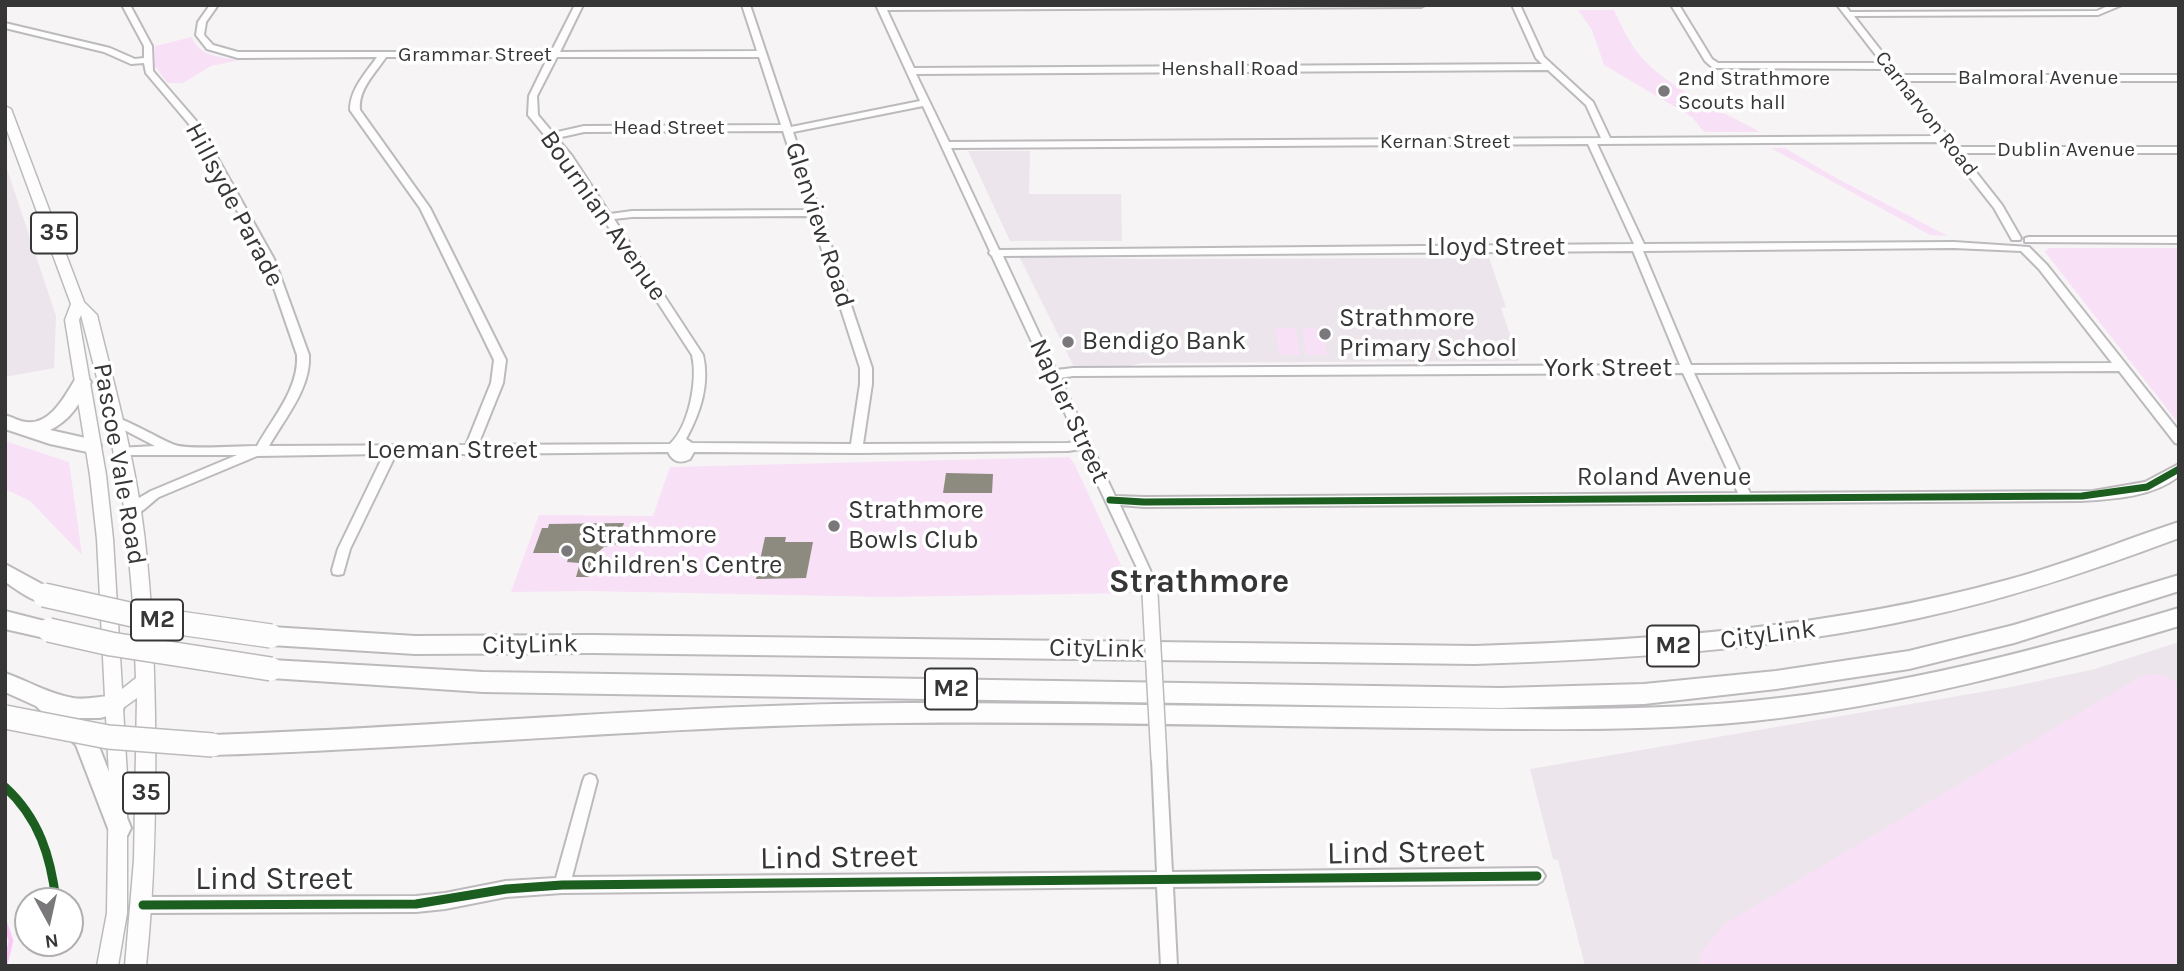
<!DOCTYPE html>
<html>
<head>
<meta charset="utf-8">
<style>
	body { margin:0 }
	#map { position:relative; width:2184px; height:971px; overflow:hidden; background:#f7f4f6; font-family:Karla,sans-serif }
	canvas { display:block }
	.frame { position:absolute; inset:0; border:7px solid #373637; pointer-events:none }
	.north { position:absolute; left:14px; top:887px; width:70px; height:70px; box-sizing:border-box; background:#fff; border:2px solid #afafaf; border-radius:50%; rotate:172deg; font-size:19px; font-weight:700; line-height:28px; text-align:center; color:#373637 }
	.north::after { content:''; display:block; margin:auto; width:24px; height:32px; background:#7a787a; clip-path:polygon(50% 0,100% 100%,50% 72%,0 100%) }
</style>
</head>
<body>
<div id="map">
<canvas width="2184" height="971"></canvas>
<div class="frame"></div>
<div class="north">N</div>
</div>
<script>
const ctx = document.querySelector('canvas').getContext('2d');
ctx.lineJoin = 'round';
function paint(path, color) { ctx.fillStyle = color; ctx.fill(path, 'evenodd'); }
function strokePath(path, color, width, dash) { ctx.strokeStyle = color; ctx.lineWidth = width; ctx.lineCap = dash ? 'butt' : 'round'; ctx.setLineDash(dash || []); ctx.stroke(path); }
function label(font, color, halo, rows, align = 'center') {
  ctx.font = font + ' Karla,sans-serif'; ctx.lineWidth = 7; ctx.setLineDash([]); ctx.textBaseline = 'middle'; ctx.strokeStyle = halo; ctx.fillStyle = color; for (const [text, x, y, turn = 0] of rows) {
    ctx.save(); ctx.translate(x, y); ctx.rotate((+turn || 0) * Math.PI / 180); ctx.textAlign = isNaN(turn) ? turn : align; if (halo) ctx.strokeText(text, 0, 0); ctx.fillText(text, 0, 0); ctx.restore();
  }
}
paint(new Path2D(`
	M968 151H1030L1029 194H1121L1122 241H1010Z
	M5 163 56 316 54 368 5 377Z
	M1019 256 1141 259 1489 258 1506 307 1501 308 1519 361 1142 363 1079 377Z
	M2179 642V966H1585L1558 860 1553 859 1530 769 2011 687 2095 669Z`), '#ece5eb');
paint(new Path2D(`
	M1578 10H1614C1623 28 1630 46 1645 61 1675 92 1722 111 1760 132H1704L1692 117 1604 65 1592 30Z
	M192 37C199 57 222 57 239 60L211 66 183 83H167L155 66V46Z
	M1771 148H1785L1838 179 1948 236 1930 235Z
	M2049 248H2179V424L2045 252Z
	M1275 328H1296L1300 355H1279Z
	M1302 328H1322L1327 355H1306Z
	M5 441 69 462 82 555 30 501 5 489Z
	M1069 457 1074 463 1134 593 885 597 587 591 511 592 539 515 653 516 670 467Z
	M2160 674 2174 681 2179 688V965L1700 966V954L1724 924 2141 676Z`), '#f8e1f6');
strokePath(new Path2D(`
	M5 923 11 941 5 966`), '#fac7f6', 4.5);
paint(new Path2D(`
	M946 473 993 474 992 493H943Z
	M624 523 617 544 604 547 596 554 589 577H576L580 563 567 562 570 553H533L542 528H548L549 524Z
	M765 537H786L785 542H813L806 578 756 579Z`), '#8d8a80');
const minor = new Path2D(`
	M122 5H130L152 46 153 71 198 123 274 259 309 355C311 388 285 418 269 446L466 445 491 383 494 360 420 208 350 110C350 89 366 73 377 57L238 58 207 49 196 35 198 22 210 5H218L206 22 204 35 213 45 238 52H551L575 5H583L560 52 757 51 742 5H750L791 127 920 101 876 5H1425L1421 7 887 10 914 68 1542 64 1536 58 1512 5H1520L1544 57 1593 102 1610 138 1938 136 1886 69 1713 68 1705 61 1671 5H1679L1712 59 1718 63H1882L1837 5H1845L1850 12 2097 11 2110 5H2122L2098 15 1854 16 1900 75H2179V81H1904L1956 147H2179V153H1961L2002 205 2021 238 2020 240H2012L1994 208 1942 142 1597 144 1644 244 1954 242 2029 247 2047 265 2179 431V444L2175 443 2119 371 1694 373 1750 493 2093 491 2145 482 2179 464V476C2153 497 2114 499 2082 501L1144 507 1120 505 1150 570 1157 594 1155 598 1150 599 1145 598 1138 570 1081 449 1068 451 856 453 694 452 690 459C680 464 673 462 668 452L474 454 469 455 464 454H396L350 549 343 574 338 575 333 574 332 570 338 549 384 454 257 456 159 497C150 503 138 518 129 515L127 512 139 498 151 491 237 455H122L116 451 118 448 155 446 111 423 109 420 111 417C120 415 161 440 175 445 189 450 239 446 257 446 273 417 299 389 297 355L264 259 189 124 146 73 144 63 131 64 104 52 5 28V23L110 48 135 59 144 58V46ZM386 57H548L529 96 528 115 565 160 692 355C698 380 689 426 670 444L478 445 503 383 506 360 430 208 360 110C358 89 375 74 386 57ZM557 57H759L781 125 584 126 553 133 538 115 537 96ZM1548 70 1586 105 1601 138 949 142 916 74ZM923 106 990 251 989 253 992 256 1078 441 1068 443 863 444 872 384V368L793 132ZM783 131 809 210 632 211 610 214 572 156 557 138 584 132ZM1588 144 1634 244 999 250 951 148ZM811 216 860 368V384L851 444 692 443 686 439C700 413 710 385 703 355L614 219 632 217ZM1954 248 2021 251 2039 269 2112 363 1691 365 1643 251ZM1633 251 1680 365 1073 368 1056 370 1003 256ZM1683 373 1738 493 1144 497 1115 496 1060 378 1073 376Z
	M2029 237H2179V243L2025 242V238Z
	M1159 752 1164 754 1166 759 1172 872 1537 868 1542 871 1545 876 1542 881 1537 884 1173 887 1177 966H1161L1157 887 562 893 506 897 445 909 416 912 143 913 137 911 135 905 137 899 143 897 416 896 445 893 506 881 556 878 583 781 585 776 590 774 595 776 597 781 572 877 1157 872 1152 759 1154 754Z`);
const major = new Path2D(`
	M5 106 11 109 84 302 97 315C113 380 131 445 141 511 151 579 154 649 155 717 156 800 155 883 146 966H125L134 860 137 698 123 708 127 776V913L118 966H97L107 913 109 776 97 539 90 475 65 320 71 304 5 125ZM81 315 106 413 125 512 133 603 136 678 122 689 113 539 106 475 79 320Z`);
const highway = new Path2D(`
	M82 376 88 378 91 382C81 402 71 420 50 430L99 441 101 446 99 451 92 453 50 444 5 429V415C12 417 20 422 27 422 51 425 66 394 76 378Z
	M2179 522V538C2094 570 2008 599 1919 618 1773 650 1624 659 1475 664L592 653 415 654 271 645 263 642 260 636 263 630 271 627 415 636 592 635 1475 646C1654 640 1834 628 2007 580 2066 564 2121 541 2179 522Z
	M5 564 51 589 54 595 51 601C36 606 18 590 5 582Z
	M2179 575V591L2014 643 1909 669 1776 689 1644 704 1501 708 483 692 271 678 263 676 260 669 263 662 271 660 483 672 1501 688 1644 684 1776 671 1909 651 2014 625Z
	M2179 608V626C2039 668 1898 706 1753 721 1644 732 1534 729 1425 728 1249 726 1074 721 898 723 669 725 441 748 213 755L205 752 202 745 205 738 213 735C445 727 676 704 908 703 1077 703 1246 707 1415 708 1527 709 1640 712 1752 701 1898 687 2039 650 2179 608Z
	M5 611 56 624 60 630 56 636 49 639 5 629Z
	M5 673C28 681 49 694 73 698 89 701 107 693 122 698L125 705 122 712 100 718H79L93 732 96 739 131 828 127 836 119 839 111 836 76 745 36 706 5 692Z`);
strokePath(minor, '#bcbabc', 4);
strokePath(major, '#bcbabc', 3);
strokePath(highway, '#bcbabc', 4);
paint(minor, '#fefdfe');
paint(major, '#fefdfe');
paint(highway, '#fefdfe');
const minorBridge = new Path2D(`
	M1150 594 1159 759`);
const highwayBridge = new Path2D(`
	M44 595 151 619 271 636
	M49 630 111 644 271 669
	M5 717 108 737 213 745`);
strokePath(minorBridge, '#bcbabc', 18, []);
strokePath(highwayBridge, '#bcbabc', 26, []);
strokePath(minorBridge, '#fefdfe', 15);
strokePath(highwayBridge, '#fefdfe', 23);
strokePath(new Path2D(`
	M1110 500 1144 502 2082 496 2147 487 2179 469`), '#1b5e20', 7);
strokePath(new Path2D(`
	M5 787C39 818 51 857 56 901
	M143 905 416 904 506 889 562 885 1537 876`), '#1b5e20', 9);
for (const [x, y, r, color] of [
	[1664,91,7,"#7a787a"],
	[1325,334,7,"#7a787a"],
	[1068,342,7,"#7a787a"],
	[834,526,7,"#7a787a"],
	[567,551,7,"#7a787a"]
]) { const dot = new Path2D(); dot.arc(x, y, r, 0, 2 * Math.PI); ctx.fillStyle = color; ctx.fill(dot); strokePath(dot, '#fff', 2.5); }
label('21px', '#373637', '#fff', [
	["Grammar Street",475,55],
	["Henshall Road",1230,69],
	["Balmoral Avenue",2038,78],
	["Carnarvon Road",1926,114,52],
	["Head Street",669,128],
	["Kernan Street",1445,142],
	["Dublin Avenue",2066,150]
]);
label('21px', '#373637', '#fff', [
	["2nd Strathmore",1678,79],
	["Scouts hall",1678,103]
], 'left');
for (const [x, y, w] of [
	[54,233,46],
	[157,620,52],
	[1673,646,52],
	[951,689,52],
	[146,793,46]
]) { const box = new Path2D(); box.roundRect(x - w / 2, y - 20.5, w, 41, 5); ctx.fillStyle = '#fff'; ctx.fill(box); strokePath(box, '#373637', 2); }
label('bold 24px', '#373637', null, [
	["35",54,233],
	["M2",157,620],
	["M2",1673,646],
	["M2",951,689],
	["35",146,793]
]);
label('26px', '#373637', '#fff', [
	["Hillsyde Parade",234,205,62],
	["Bournian Avenue",603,216,55],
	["Glenview Road",819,225,72],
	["Lloyd Street",1496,248],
	["York Street",1608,369],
	["Napier Street",1069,411,65],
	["Loeman Street",452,451],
	["Pascoe Vale Road",119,464,80],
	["Roland Avenue",1664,478],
	["CityLink",1768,635,-7],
	["CityLink",530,645,-1],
	["CityLink",1097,649,1]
]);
label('26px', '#373637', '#fff', [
	["Strathmore",1339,319],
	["Primary School",1339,349],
	["Bendigo Bank",1082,342],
	["Strathmore",848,511],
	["Bowls Club",848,541],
	["Strathmore",581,536],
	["Children's Centre",581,566]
], 'left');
label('32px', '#373637', '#fff', [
	["Lind Street",1406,853,-1],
	["Lind Street",839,858,-1],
	["Lind Street",274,880]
]);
label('bold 33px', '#373637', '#fff', [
	["Strathmore",1199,583]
]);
</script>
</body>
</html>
